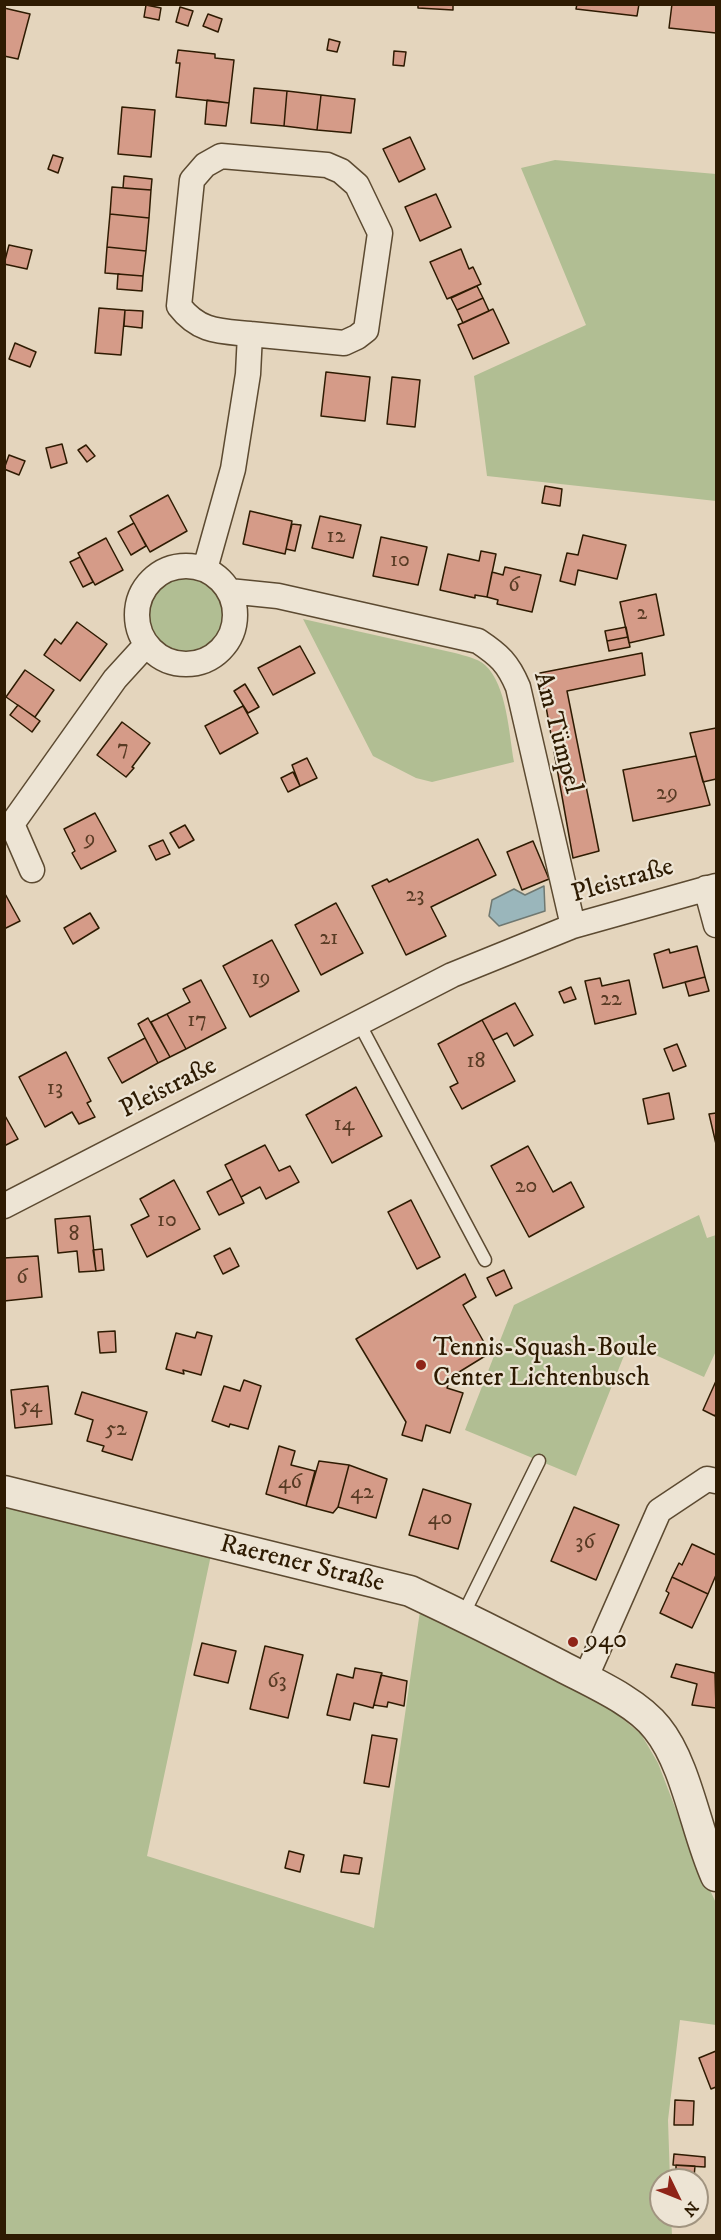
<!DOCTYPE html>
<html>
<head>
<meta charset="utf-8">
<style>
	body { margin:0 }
	#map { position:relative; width:721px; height:2240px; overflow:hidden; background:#e4d5bd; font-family:"IM FELL DW Pica",serif }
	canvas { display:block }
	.frame { position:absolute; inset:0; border:6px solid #2e1b02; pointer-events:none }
	.north { position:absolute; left:649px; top:2168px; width:60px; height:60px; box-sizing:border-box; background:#ede4d4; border:2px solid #a19480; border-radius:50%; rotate:133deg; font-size:16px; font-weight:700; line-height:24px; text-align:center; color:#2e1b02 }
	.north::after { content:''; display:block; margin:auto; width:21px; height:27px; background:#8f2418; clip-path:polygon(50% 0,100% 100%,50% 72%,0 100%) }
</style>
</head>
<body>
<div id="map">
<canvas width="721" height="2240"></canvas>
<div class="frame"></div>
<div class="north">N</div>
</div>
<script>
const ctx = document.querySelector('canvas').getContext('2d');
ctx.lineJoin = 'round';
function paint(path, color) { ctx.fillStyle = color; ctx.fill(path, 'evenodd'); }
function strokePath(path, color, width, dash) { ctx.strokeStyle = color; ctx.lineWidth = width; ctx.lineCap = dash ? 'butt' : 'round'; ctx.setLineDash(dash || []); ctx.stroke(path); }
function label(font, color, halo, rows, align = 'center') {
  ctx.font = font + ' "IM FELL DW Pica",serif'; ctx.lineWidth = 4.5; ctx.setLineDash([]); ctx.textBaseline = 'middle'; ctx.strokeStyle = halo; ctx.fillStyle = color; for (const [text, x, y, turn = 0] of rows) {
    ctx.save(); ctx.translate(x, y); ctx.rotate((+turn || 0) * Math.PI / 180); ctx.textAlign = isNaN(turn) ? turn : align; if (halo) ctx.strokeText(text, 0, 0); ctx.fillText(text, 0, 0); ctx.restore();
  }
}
paint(new Path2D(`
	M555 160 716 174V501L487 476 474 376 586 325 521 168Z
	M150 615a37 37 0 1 1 74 0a37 37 0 1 1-74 0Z
	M303 619 455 653C465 656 477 658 485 665 507 685 509 734 514 762L432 782 416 778 373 756Z
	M699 1215 707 1238 716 1235V1351L704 1377 629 1343 576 1476 465 1430 514 1305Z
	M4 1501 211 1555 147 1856 374 1928 420 1611 562 1682 613 1711 641 1734 658 1763 691 1849 716 1903V2025L680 2020 668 2120 670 2180H661V2216H671L672 2235H5Z`), '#b1be93');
const water = new Path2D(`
	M544 886 545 911 499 926 489 916 492 900 514 889 525 895Z`);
paint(water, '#9ab6bb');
strokePath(water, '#6f7871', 1.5);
const building = new Path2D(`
	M418 4H453V10L418 8Z
	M577 4H639L637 16 576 9Z
	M672 4H716V33L669 28Z
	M146 5 161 8 159 20 144 17Z
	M180 7 193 11 188 26 176 22Z
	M4 8 30 14 18 59 4 56Z
	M208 14 222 19 218 32 203 26Z
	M329 39 340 42 337 52 327 50Z
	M178 50 215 54V58L234 60 229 103 176 97 180 63H176Z
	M394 51 406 52 404 66 393 65Z
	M254 88 287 91 284 126 251 123Z
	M287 91 321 95 317 130 284 126Z
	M321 95 355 99 351 133 317 130Z
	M207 100 229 103 226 126 205 124Z
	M122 107 155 110 151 157 118 154Z
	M410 137 425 169 399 182 383 149Z
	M53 155 63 158 58 173 48 169Z
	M124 176 152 179 151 190 123 188Z
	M112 187 151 190 149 218 110 214Z
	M436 194 451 227 420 241 405 207Z
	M110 214 149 218 146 251 107 247Z
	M9 245 32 250 27 269 4 264Z
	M107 247 146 251 143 276 105 273Z
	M461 249 469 269 473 267 481 284 447 299 430 262Z
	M118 274 143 276 142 291 117 289Z
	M477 286 483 298 457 310 451 298Z
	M483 298 489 311 463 323 457 310Z
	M99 308 125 310 121 355 95 353Z
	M493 309 509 343 473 359 458 325Z
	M125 310 143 311 142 328 124 326Z
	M15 343 36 352 30 367 9 359Z
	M326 372 370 377 365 421 321 416Z
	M392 377 420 380 415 427 387 424Z
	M62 444 67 463 51 468 46 448Z
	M86 445 95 456 87 462 78 450Z
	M9 455 25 461 19 475 4 469Z
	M545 486 562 489 560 506 542 503Z
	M168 495 187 531 150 552 130 516Z
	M250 511 292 521 285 554 243 544Z
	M320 516 361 525 353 558 312 548Z
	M134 523 146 546 131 555 118 532Z
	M292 524 301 525 295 551 286 549Z
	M583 535 626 545 617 579 578 570 575 585 560 581 567 553 578 555Z
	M381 537 427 547 418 585 373 576Z
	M106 538 123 570 95 585 78 553Z
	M481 551 496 554 487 597 475 595V598L440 590 448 554 479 561Z
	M80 557 93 582 83 587 70 562Z
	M505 567 541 575 532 612 497 604 498 600 487 597 492 572 503 575Z
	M656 594 664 635 629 643 620 602Z
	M77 622 107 644 80 681 44 655 55 639 61 644Z
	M626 627 628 637 607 641 605 631Z
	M628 637 630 647 609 651 607 641Z
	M300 646 315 673 273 695 258 668Z
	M642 653 645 675 567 691 599 851 573 858 540 673Z
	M25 670 54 690 35 717 6 697Z
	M245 684 259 707 248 713 234 691Z
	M18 705 40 721 32 732 10 715Z
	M243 706 258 733 220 754 205 726Z
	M122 722 150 743 132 767 134 768 126 777 97 755Z
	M716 728V779L703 782 690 733Z
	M696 756 710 805 633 821 623 770Z
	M307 758 317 778 300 786 292 765Z
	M293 772 300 786 288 792 281 778Z
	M95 813 116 851 81 869 72 853 75 851 64 829Z
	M185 825 194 840 179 848 170 833Z
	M478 839 496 875 431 907 446 936 406 955 372 886 387 879 389 882Z
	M163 840 170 854 156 860 149 846Z
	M533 841 549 879 522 890 507 852Z
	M4 892 20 921 4 929Z
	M336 903 363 953 321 975 295 925Z
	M90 913 99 928 73 944 64 928Z
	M272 940 299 991 250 1017 223 966Z
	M697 946 705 977 663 988 654 954 669 949 670 953Z
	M705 977 709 991 689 996 685 982Z
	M600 978 602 986 629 980 636 1014 595 1024 585 981Z
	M201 980 226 1028 186 1049 167 1014 190 1002 183 989Z
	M571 987 576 999 564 1003 559 992Z
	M515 1003 533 1035 514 1046 507 1033 493 1040 482 1020Z
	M167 1014 186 1049 170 1057 151 1022Z
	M148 1018 170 1057 158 1063 138 1024Z
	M482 1020 515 1081 462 1109 450 1087 458 1083 438 1044Z
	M145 1038 158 1063 122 1083 108 1058Z
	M677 1044 686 1066 673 1071 664 1049Z
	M66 1052 91 1101 87 1103 95 1117 79 1124 72 1112 45 1127 19 1077Z
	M356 1087 382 1136 332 1163 306 1115Z
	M669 1093 674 1119 648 1124 643 1099Z
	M716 1113V1144L709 1114Z
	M4 1114 18 1139 4 1146Z
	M265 1145 279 1171 290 1166 299 1182 266 1199 260 1187 241 1197 225 1165Z
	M528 1146 553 1192 571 1182 584 1207 529 1237 491 1166Z
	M232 1179 244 1203 219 1215 207 1192Z
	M174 1180 200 1229 147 1257 131 1225 149 1216 140 1199Z
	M411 1200 440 1257 417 1269 388 1212Z
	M90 1216 96 1271 79 1272 77 1251 58 1253 55 1219Z
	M230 1248 239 1266 223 1274 214 1256Z
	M102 1249 104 1270 96 1271 93 1250Z
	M38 1256 42 1297 4 1301V1258Z
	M504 1270 512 1288 496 1296 487 1278Z
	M465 1274 476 1297 463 1305 490 1353 451 1377 447 1388 463 1393 450 1433 426 1425 422 1441 402 1435 406 1422 356 1339Z
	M115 1331 116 1352 100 1353 98 1332Z
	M197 1332 212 1336 201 1375 183 1370 184 1374 166 1369 176 1333 195 1338Z
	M244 1380 261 1386 248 1429 230 1424 229 1427 212 1421 224 1386 240 1391Z
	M716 1381V1413L715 1416 703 1410Z
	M48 1386 52 1424 15 1428 11 1390Z
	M82 1392 147 1412 132 1460 102 1451 104 1446 87 1441 93 1420 75 1414Z
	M279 1446 295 1451 291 1465 315 1471 306 1506 266 1494Z
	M319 1461 349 1465 338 1507 333 1513 306 1506Z
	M349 1465 387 1479 376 1518 338 1507Z
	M423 1489 471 1504 458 1549 409 1535Z
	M574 1507 619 1525 596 1580 551 1561Z
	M692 1544 716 1555V1575L708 1594 672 1577 679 1563 682 1565Z
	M672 1577 708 1594 692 1628 660 1613 669 1593 666 1591Z
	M202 1643 236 1651 228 1683 194 1675Z
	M265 1646 303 1655 288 1718 250 1709Z
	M676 1664 715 1673 716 1708 692 1705 697 1684 671 1677Z
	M355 1668 382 1673 373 1708 354 1703 350 1720 327 1715 337 1674 353 1678Z
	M381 1675 407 1681 404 1706 388 1702 387 1707 374 1705Z
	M372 1735 397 1739 389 1787 364 1783Z
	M289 1851 304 1855 300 1872 285 1868Z
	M344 1855 362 1858 359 1874 341 1872Z
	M716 2051V2087L711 2089 699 2058Z
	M675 2100 694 2101 693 2125H674Z
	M674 2154 705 2157V2167L673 2165Z
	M676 2165 695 2166 694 2177 676 2176Z`);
paint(building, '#d59b88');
strokePath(building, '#2e1b02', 1.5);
const service = new Path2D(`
	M359 1023 485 1260
	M463 1615 539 1461`);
const minor = new Path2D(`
	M137 615a49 49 0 1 1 98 0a49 49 0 1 1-98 0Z
	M205 569 233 469 248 374 250 334 344 343 357 337 366 330 380 233 357 185 341 171 327 165 221 156 205 165 192 180 179 306C199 332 219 331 250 334
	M229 591 278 596 478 641C499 655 508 663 518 687L573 926
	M32 870 12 824 115 679 146 645
	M706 888 716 925
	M4 1206 452 975 573 926 716 886
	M585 1679 659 1511 707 1479 716 1481`);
const tertiary = new Path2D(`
	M4 1491 410 1591C461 1615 511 1640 561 1666 591 1682 636 1701 657 1728 687 1765 696 1832 716 1876`);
strokePath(service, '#5c4a31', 15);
strokePath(minor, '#5c4a31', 27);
strokePath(tertiary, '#5c4a31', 33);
strokePath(service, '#ede4d4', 12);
strokePath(minor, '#ede4d4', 24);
strokePath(tertiary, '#ede4d4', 30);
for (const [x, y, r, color] of [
	[421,1365,6,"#8f2418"],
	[573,1642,6,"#8f2418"]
]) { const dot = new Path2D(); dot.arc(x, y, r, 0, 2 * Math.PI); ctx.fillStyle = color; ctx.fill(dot); strokePath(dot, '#ede4d4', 2); }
label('22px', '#583b24', null, [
	["12",336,537],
	["10",400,561],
	["6",514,586],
	["2",642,614],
	["7",123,749],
	["29",667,794],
	["9",90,840],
	["23",415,896],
	["21",329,939],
	["19",261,979],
	["22",611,1000],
	["17",197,1021],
	["18",476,1062],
	["13",55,1089],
	["14",344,1125],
	["20",526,1187],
	["10",167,1221],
	["8",74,1235],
	["6",22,1278],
	["54",31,1407],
	["52",116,1430],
	["46",290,1483],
	["42",362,1493],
	["40",440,1519],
	["36",585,1543],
	["63",277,1682]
]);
label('26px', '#2e1b02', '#ede4d4', [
	["Am Tümpel",556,733,75],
	["Pleistraße",623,882,-16],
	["Pleistraße",169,1089,-27],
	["Raerener Straße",302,1565,14]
]);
label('26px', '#2e1b02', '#ede4d4', [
	["Tennis-Squash-Boule",433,1350],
	["Center Lichtenbusch",433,1380],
	["940",585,1642]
], 'left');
</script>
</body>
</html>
